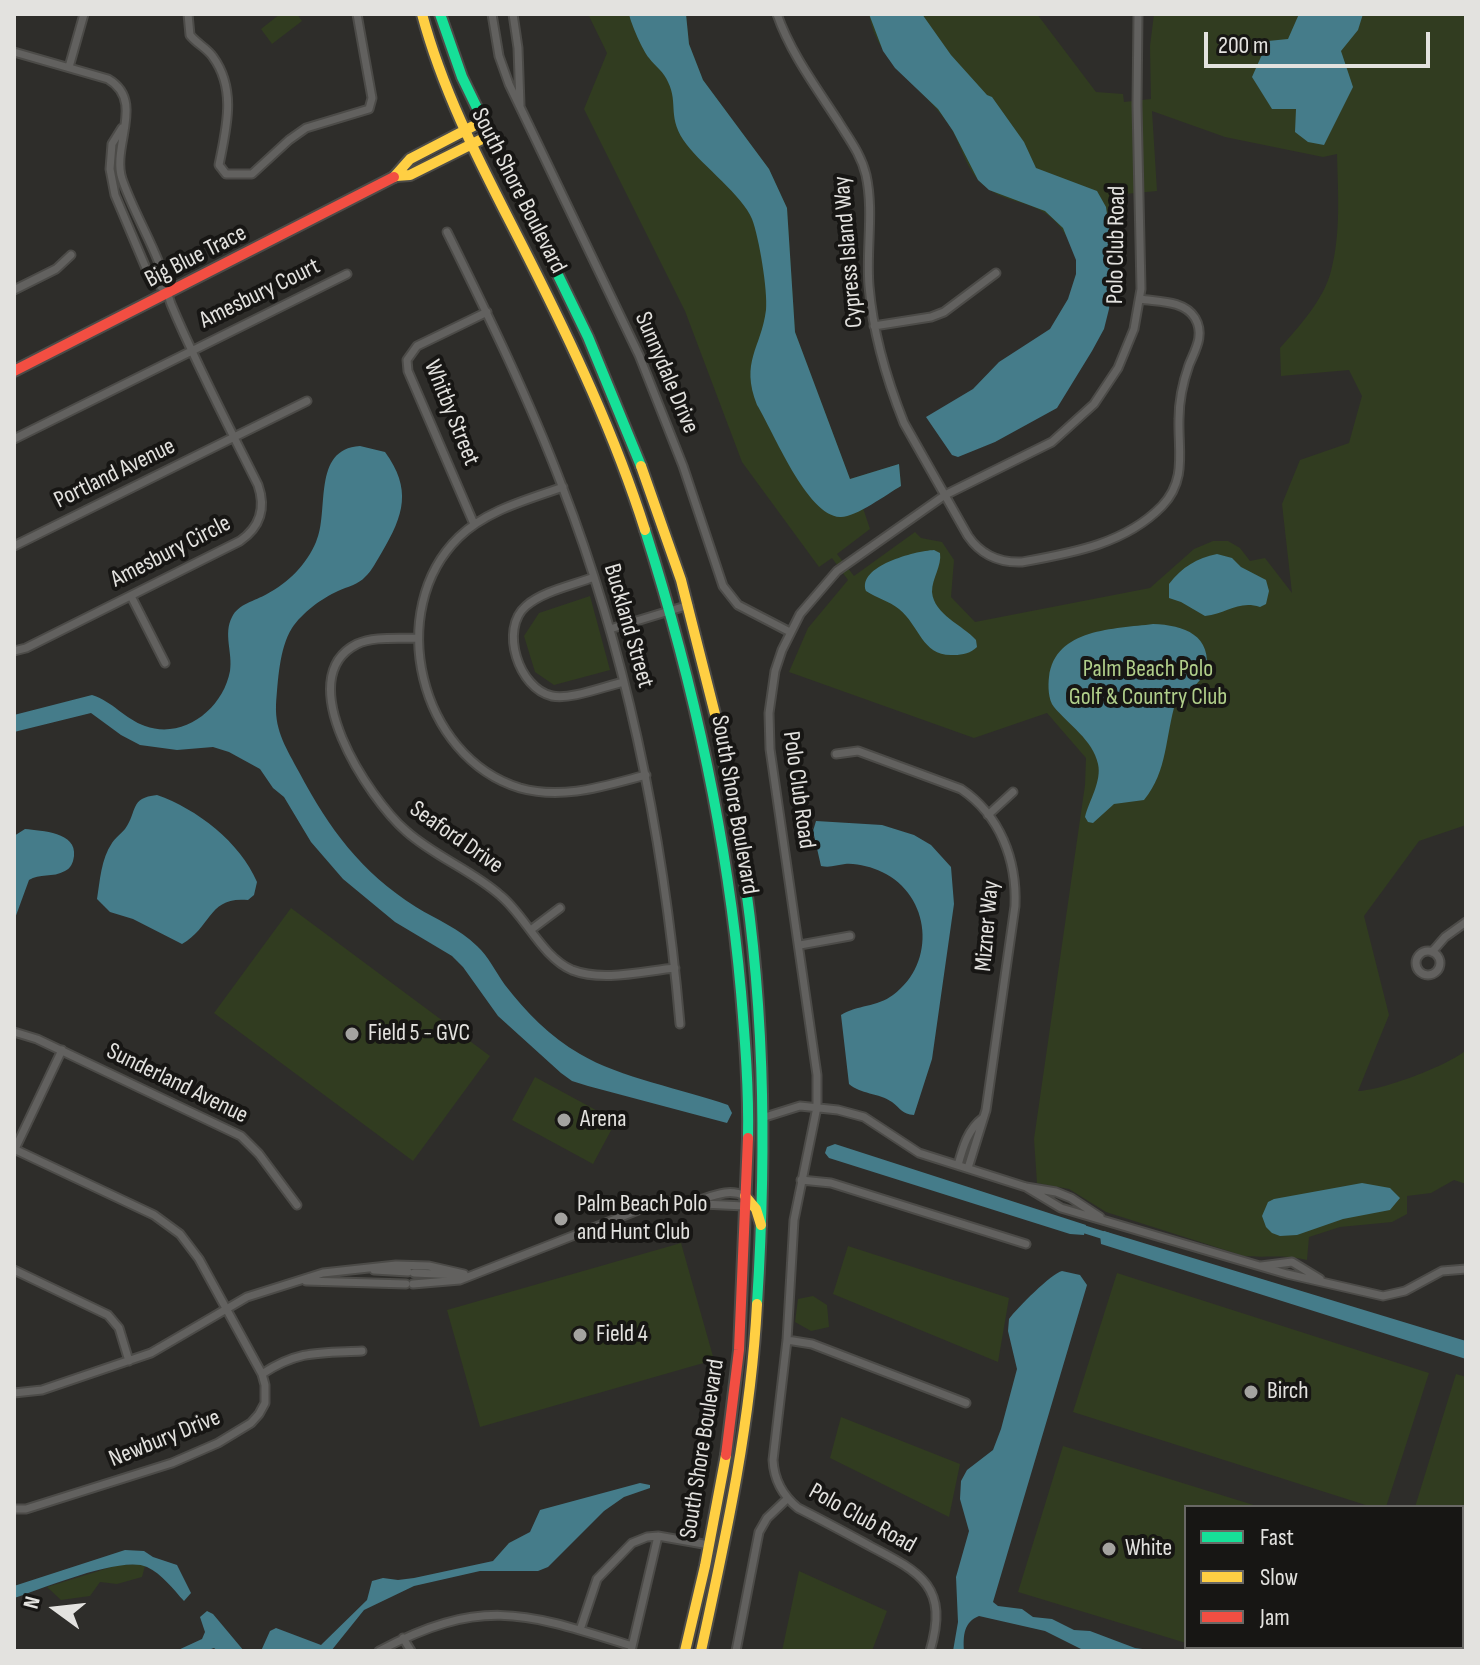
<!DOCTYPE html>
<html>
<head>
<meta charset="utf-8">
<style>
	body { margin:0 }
	#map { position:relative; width:1480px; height:1665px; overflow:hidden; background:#2e2d2a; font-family:"Sofia Sans Condensed",sans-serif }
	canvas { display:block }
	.frame { position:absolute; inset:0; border:16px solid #e3e2df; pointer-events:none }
	.legend { position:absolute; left:1184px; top:1505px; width:280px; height:144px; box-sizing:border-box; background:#171614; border:2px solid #696865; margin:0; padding:10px 14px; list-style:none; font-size:24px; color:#e3e2df }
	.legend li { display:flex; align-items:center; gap:16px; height:40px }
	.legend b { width:40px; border:2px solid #696865 }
	.north { position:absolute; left:16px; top:1569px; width:80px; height:80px; -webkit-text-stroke:6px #171614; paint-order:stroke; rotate:285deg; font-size:22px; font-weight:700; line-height:32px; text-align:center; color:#e3e2df }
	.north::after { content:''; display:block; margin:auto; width:28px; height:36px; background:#e3e2df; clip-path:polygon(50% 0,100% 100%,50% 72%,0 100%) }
	.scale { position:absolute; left:1204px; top:32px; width:226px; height:36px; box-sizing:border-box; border:4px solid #e3e2df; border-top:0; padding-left:10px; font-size:24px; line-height:28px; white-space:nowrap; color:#e3e2df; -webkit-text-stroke:6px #171614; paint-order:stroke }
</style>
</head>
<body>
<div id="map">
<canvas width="1480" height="1665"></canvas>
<div class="frame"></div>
<ul class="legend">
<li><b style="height:10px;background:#16e098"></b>Fast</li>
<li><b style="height:10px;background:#ffcf43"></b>Slow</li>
<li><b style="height:10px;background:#f24e42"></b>Jam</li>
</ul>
<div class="north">N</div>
<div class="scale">200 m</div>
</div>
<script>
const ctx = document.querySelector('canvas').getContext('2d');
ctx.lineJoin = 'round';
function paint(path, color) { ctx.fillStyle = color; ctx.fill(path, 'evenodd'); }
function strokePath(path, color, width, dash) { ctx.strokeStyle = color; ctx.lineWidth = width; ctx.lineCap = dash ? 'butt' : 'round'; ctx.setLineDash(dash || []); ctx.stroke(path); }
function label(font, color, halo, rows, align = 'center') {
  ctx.font = font + ' "Sofia Sans Condensed",sans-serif'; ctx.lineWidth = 8; ctx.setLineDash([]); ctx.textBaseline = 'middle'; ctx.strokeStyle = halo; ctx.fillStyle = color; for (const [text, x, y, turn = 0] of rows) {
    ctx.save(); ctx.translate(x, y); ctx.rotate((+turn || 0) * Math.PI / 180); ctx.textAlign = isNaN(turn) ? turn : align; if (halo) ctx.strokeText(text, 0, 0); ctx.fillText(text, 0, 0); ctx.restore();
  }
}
paint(new Path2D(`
	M280 14H297L302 21 272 44 261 29Z
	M588 14H686L689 44 703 80 769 169 787 208 795 332 850 479 899 464 901 486 863 508 870 529 837 554 854 576 915 532 921 538 942 542 954 560 951 597 975 622 1150 588 1194 549 1213 541H1228L1240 548 1250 561 1265 558 1292 593 1282 504 1300 460 1349 443 1362 396 1349 370 1281 376 1280 348C1299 327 1324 299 1331 271 1341 234 1338 193 1337 154L1323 157 1225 137 1152 111 1157 191 1125 194 1105 215 1070 242C1043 192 1011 212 980 182 966 168 961 145 951 128 925 87 877 65 869 14H1037L1096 92 1123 94 1124 102 1151 99 1150 46 1154 14H1466V825L1419 841 1364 916 1389 1015 1358 1091C1380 1091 1450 1065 1466 1050V1184L1454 1180 1431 1193 1407 1196V1214L1392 1222 1340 1227 1309 1237 1307 1260C1282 1254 1268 1258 1244 1256L1106 1212 1069 1189 1037 1183 1034 1139 1085 785 1086 758 1047 713 974 738 789 672 808 628 848 580 832 558 819 567 742 462 685 311 584 109 607 53Z
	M590 596 610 670 554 685 535 672 524 636 539 613Z
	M291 908 490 1056 413 1161 214 1013Z
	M535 1077 616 1121 593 1164 512 1120Z
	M681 1243 714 1360 480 1427 447 1310Z
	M848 1246 1009 1298 998 1362 833 1294Z
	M1117 1273 1429 1373 1386 1507H1372L1073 1412Z
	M813 1296 827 1305 829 1327 811 1331 795 1322 798 1299Z
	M1456 1374 1466 1377V1585L1462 1598V1507H1415Z
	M841 1417 960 1464 949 1517 830 1458Z
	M1063 1446 1260 1507H1186V1643L1018 1592Z
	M139 1564 145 1566 142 1577 117 1584 100 1582 90 1596 61 1600 47 1587 118 1565Z
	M799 1571 887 1611 872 1651H782Z`), '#313c20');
paint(new Path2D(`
	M629 14H686L689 44 703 80 769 169 787 208 795 332 850 479 899 464 901 486C887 494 855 518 840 517 807 516 773 431 757 405 740 361 761 349 766 310 768 291 759 237 752 219 743 196 703 166 687 145 666 118 679 104 668 82 664 72 655 66 649 58 643 51 631 24 629 14Z
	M869 14H922L951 55 987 95 992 97 1024 142 1036 168 1097 191 1106 207 1114 260 1109 309 1104 329 1092 351 1057 408 995 442 958 457 952 455 926 417 973 389 999 362 1050 329 1068 299 1076 274V260L1063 228 1045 211 989 190 978 180 953 131 938 109 895 68 883 51Z
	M1299 14H1363L1358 30 1341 51 1353 87 1324 145 1308 142 1295 132 1296 109H1272L1252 77 1268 41 1288 39Z
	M360 446 385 452C412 489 404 515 382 552 377 560 372 571 365 577 359 584 347 587 338 591 322 598 302 613 292 628 279 649 278 681 276 705 275 732 287 749 299 772 330 830 360 871 416 907 437 920 459 928 477 946 489 957 495 971 505 985 526 1012 550 1037 580 1054 620 1078 683 1089 728 1105L732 1113 727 1123 588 1086 572 1081 561 1073 498 1016 463 967 452 956 395 922 343 879 311 842 284 797 273 788 260 769 229 752 213 747 177 750 140 745 121 735 91 713 14 732V715L92 695C112 701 125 719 145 726 183 740 223 709 230 671 233 653 223 634 232 617 238 604 255 601 267 594 288 583 307 564 316 542 330 512 311 449 360 446Z
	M934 550 940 553C942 566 932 578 932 592 934 615 963 625 976 640L977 647C971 653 963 655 954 655 922 657 920 626 899 609 889 601 877 598 866 591 857 566 915 551 934 550Z
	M1217 554 1232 558 1241 567 1266 580 1269 591 1266 604 1260 607C1238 600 1227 614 1205 616L1181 602 1169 598V584C1182 567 1197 558 1217 554Z
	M1153 624C1184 625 1213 635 1206 673L1187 695 1176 701C1165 736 1168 771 1144 800L1114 804 1093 823 1088 822 1085 817C1089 801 1102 781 1098 764 1093 740 1068 724 1054 707 1048 700 1048 685 1049 677 1055 628 1115 629 1153 624Z
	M157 795C197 809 240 842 257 882L254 895 248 900C208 896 212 927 182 944L133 919 110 912 97 899C100 881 101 859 112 843 115 838 121 834 125 829 138 811 129 798 157 795Z
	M816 821 882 825 914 835 931 845 951 867 954 904 932 1059 914 1115C902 1114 901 1109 892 1102 879 1093 860 1094 849 1084L841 1015C857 1005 877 1007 893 995 937 963 931 895 882 872 871 867 857 863 845 864 837 865 830 868 821 866L813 831Z
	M25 829C42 831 77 832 74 856 73 863 71 868 65 871 53 878 39 873 29 880L14 921V836Z
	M835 1144 1086 1225 1084 1235 1070 1234 829 1158 825 1153 827 1147Z
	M1362 1183 1390 1188 1400 1198 1390 1210 1343 1219 1297 1235 1280 1236 1272 1233 1266 1227 1262 1216 1268 1202 1274 1199Z
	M1104 1231 1466 1341V1359L1101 1244 1100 1234Z
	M1062 1271 1080 1275 1087 1285 993 1602 998 1606 1022 1609 1033 1617 1052 1619 1074 1630 1090 1631 1135 1648 1157 1651H1092L1081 1649 1045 1631 979 1616C964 1622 963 1635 964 1651H953L958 1622 956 1577 969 1531 960 1499 961 1481 967 1470 993 1450 1001 1429 1017 1369 1008 1331 1009 1319C1017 1308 1052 1273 1062 1271Z
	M640 1483 650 1485V1488L624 1497 604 1511 548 1567 538 1571H480L414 1586 364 1610 331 1651H261L270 1631 276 1628 321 1645 367 1600 372 1581 383 1578 398 1580 414 1578 493 1561 509 1543 530 1532 540 1510Z
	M125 1550 144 1551 153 1557 177 1565 191 1593 184 1601C173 1589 162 1574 147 1567 122 1555 42 1589 14 1598V1586Z
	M207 1611 213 1614 244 1651H218L214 1648 205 1651H176L202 1639 205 1632 200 1617Z`), '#457c8a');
strokePath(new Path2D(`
	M1077 1227 1109 1237`), '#457c8a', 8);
const street = new Path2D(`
	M188 14 190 35C197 44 207 48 213 57 237 90 226 129 219 165L226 174H252L289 140 306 128 369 109 372 98 357 14
	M492 14 499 56 509 84 639 355 683 466 723 586 738 605 790 632
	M513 14 518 48 520 105
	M777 14C790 52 816 87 838 121 849 139 861 154 866 175 874 211 866 249 869 286 873 334 886 378 904 423L968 536C981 555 999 563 1022 562 1072 553 1125 544 1162 506 1187 480 1178 451 1179 419 1179 400 1183 382 1189 365 1195 350 1205 335 1195 318 1184 300 1158 302 1140 299
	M14 52 108 79C146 101 111 146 122 179 132 208 148 235 159 263 165 276 166 290 171 304 197 366 228 425 258 485 266 508 260 527 240 541L26 648 14 651
	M69 67 84 14
	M122 128 112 144 110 169 115 195 148 273 165 291
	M447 232C488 315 529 399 562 486 629 659 664 840 680 1024
	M14 290 56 269 71 255
	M874 326 931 317 944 312 996 273
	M14 439 347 274
	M563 487C527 500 487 510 459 537 384 610 419 757 520 788 563 800 604 786 646 775
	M474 524 408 371 407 360 417 346 487 312
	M14 546 307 401
	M594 577C574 585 543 591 526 606 499 629 519 689 552 696 571 700 605 686 624 682
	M131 596 165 663
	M610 629 689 605
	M417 638C398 639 374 636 357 644 289 678 369 799 406 831 435 857 472 870 501 896 526 917 542 957 572 970 603 982 644 971 675 968
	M836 754 858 751 961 789C1000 815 1017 860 1015 906L986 1110 968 1168
	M988 815 1013 792
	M532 929 560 908
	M800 945 850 936
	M1416 963a12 12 0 1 1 24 0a12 12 0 1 1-24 0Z
	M1432 952 1445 937 1466 922
	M14 1032 37 1039 241 1136 259 1154 297 1205
	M765 1117 800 1106 838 1110 864 1117 919 1153 1026 1187 1056 1192 1071 1198 1100 1217
	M14 1149 154 1215 180 1234 199 1259 262 1374 265 1385V1403L259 1414 251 1423 218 1443 172 1463 26 1509H14
	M15 1149 62 1050
	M958 1165C963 1147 968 1129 983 1118
	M801 1180 831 1183 1026 1244
	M1026 1187 1061 1208 1287 1274 1383 1296 1405 1291 1442 1271 1466 1269
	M697 1201C713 1196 729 1188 745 1196
	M1261 1266 1292 1262 1320 1279
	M14 1270 108 1315 119 1328 129 1361
	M374 1270 408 1272
	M414 1273 459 1275
	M306 1281 406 1284
	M413 1284 460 1280 659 1202 697 1201 703 1204 744 1206
	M787 1340 812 1344 966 1403
	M262 1374C298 1350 320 1353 362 1351
	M14 1393 42 1390 151 1353 247 1297 323 1273 396 1265 429 1266 464 1274
	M580 1630 597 1579 632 1543 647 1537 658 1536 709 1545
	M403 1638 411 1651
	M379 1651C483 1596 526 1613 632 1646
	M631 1651 658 1536
	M736 1651 759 1532 767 1518 787 1499
	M930 1651C949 1587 922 1573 870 1546 846 1533 822 1520 798 1508 782 1495 774 1480 773 1460L787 1340 794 1220 817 1107V1075L770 749 769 713 775 671 782 650 800 614 837 571 945 495 1052 442 1094 404 1118 368 1134 329 1141 289 1137 105 1138 14`);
const fast = new Path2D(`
	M440 14 462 77 588 337 641 466
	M645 530C693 681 727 834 741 992 745 1040 749 1089 748 1138
	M737 832C765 988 767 1146 757 1304`);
const slow = new Path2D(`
	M422 14C445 100 487 176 527 255 572 344 615 435 645 530
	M396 176 410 175 490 135
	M394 177 410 159 483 121
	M641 466 681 580 719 730 737 832
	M745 1196 756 1209 761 1225
	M685 1651 705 1566 726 1455
	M701 1651C726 1536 751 1422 757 1304`);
const jam = new Path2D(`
	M14 371 394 177
	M726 1455 739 1350 748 1138`);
strokePath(street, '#4c4b48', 11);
strokePath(fast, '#4c4b48', 14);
strokePath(slow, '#4c4b48', 14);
strokePath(jam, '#4c4b48', 14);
strokePath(street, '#62615f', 7);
strokePath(fast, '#16e098', 10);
strokePath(slow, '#ffcf43', 10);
strokePath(jam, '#f24e42', 10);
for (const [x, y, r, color] of [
	[352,1034,8,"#a4a3a0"],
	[564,1120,8,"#a4a3a0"],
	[561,1219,8,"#a4a3a0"],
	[580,1335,8,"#a4a3a0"],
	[1251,1392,8,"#a4a3a0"],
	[1109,1549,8,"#a4a3a0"]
]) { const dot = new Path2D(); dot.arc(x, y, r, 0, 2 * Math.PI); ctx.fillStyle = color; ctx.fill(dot); strokePath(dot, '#171614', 3); }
label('24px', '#e3e2df', '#171614', [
	["South Shore Boulevard",518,191,63],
	["Polo Club Road",1117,245,-89],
	["Cypress Island Way",849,252,-95],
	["Big Blue Trace",196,257,-27],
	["Amesbury Court",260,294,-26],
	["Sunnydale Drive",666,373,67],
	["Whitby Street",451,413,68],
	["Portland Avenue",115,474,-26],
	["Amesbury Circle",171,552,-27],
	["Buckland Street",628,626,74],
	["Polo Club Road",798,790,82],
	["South Shore Boulevard",734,805,80],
	["Seaford Drive",456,838,35],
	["Mizner Way",988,926,-85],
	["Sunderland Avenue",177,1084,26],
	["Newbury Drive",165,1439,-22],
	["South Shore Boulevard",703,1449,-81],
	["Polo Club Road",862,1519,29]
]);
label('24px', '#b1cf8a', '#171614', [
	["Palm Beach Polo",1148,670],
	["Golf & Country Club",1148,698]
]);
label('24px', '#e3e2df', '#171614', [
	["Field 5 - GVC",368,1034],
	["Arena",580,1120],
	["Palm Beach Polo",577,1205],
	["and Hunt Club",577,1233],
	["Field 4",596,1335],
	["Birch",1267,1392],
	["White",1125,1549]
], 'left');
</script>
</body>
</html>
